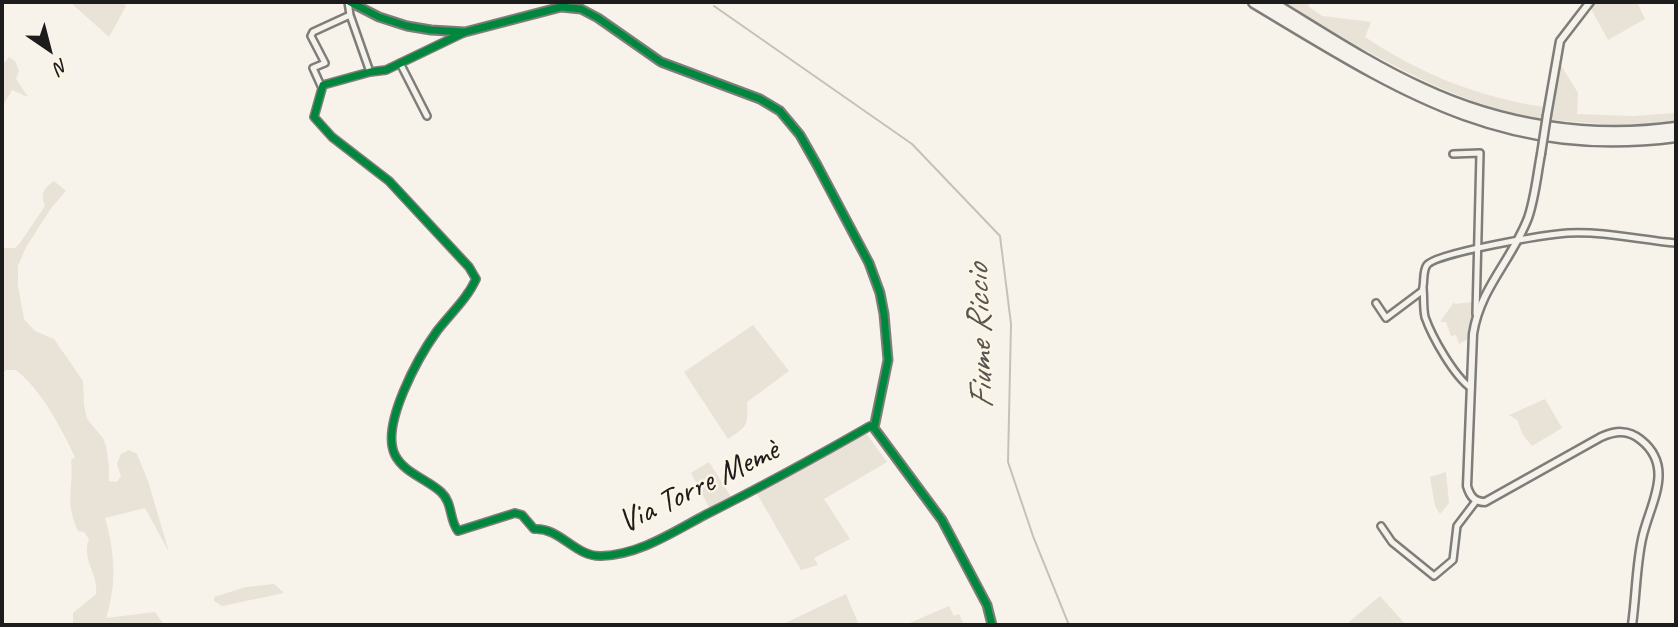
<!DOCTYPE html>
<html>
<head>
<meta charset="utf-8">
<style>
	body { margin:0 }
	#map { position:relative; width:1678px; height:627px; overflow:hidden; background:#f7f3ea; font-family:Caveat,sans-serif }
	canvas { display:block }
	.frame { position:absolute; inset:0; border:4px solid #1c1c1c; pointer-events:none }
	.north { position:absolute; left:14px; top:14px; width:70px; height:70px; -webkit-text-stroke:5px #fcf5e5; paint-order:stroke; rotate:145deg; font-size:19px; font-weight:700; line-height:28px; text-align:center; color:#1c1c1c }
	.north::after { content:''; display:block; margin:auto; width:24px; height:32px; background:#1c1c1c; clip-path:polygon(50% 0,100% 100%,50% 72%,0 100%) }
</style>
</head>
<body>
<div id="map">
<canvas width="1678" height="627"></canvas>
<div class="frame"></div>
<div class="north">N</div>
</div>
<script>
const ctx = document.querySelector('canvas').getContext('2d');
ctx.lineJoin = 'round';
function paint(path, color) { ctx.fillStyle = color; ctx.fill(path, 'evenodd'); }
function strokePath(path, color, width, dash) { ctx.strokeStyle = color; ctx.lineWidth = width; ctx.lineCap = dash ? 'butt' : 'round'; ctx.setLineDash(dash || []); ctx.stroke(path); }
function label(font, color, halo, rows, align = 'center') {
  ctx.font = font + ' Caveat,sans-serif'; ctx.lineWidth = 5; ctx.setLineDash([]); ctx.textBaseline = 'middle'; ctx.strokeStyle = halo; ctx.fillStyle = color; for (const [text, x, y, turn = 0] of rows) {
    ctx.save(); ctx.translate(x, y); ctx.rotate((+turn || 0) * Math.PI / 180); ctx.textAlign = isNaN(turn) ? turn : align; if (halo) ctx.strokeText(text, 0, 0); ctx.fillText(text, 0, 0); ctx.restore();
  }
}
paint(new Path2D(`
	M1380 596 1406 625H1349V622Z`), '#e8e3d7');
paint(new Path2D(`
	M70 2H121L126 6 109 37Z
	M1282 2H1310L1308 6 1322 16 1371 22 1365 37C1420 74 1478 97 1544 107L1542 120C1445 102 1366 50 1282 2Z
	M1594 2H1637L1645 19 1608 40 1590 7Z
	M9 57 15 61 19 71 16 79 28 97 12 90 2 107V66Z
	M1559 62 1578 93 1577 114 1633 116 1676 113V123L1629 126 1550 120Z
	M54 181 66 191 52 207 26 247 18 266V286L24 319 35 331 54 339 83 381 84 405 87 419 103 438 106 446 109 466V481L117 482 121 476 117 464 121 454 129 450 137 454 148 481 169 552 145 508 105 518C115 553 117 583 106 618L155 612 162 622 167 625H73V613L96 594C99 574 81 560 89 539L84 532 78 531C64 499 74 490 71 460L75 457C60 426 43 392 16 370H6L2 374V248H15L20 243 45 206C40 193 43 189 54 181Z
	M1454 302 1455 304 1472 302 1470 338 1459 344 1456 335 1451 336 1446 322H1440Z
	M753 325 789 371 747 402C748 425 748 426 728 439L684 372Z
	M1545 399 1562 428 1532 446 1523 435 1517 420 1509 415Z
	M865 432 887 462 824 499 850 539 814 558 818 565 801 570 756 492Z
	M709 462 733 500 711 511 691 473Z
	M1446 472 1449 503 1440 514 1435 506 1430 477Z
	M274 584 284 593 222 606 214 601V597L246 587Z
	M846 594 859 625H781Z
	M949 606 954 616 959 614 964 625H905Z`), '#e8e2d7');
strokePath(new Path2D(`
	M714 6 912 144 1000 236 1011 324 1008 462 1033 536 1069 625`), '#c5c1b7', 2);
const minor = new Path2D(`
	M348 2 350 15 370 72
	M465 32 386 70 370 72 323 85 314 117 332 137 389 181 469 267 476 279C467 299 450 314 437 331 419 356 380 425 395 455 404 473 427 479 441 492 453 503 449 520 458 531L515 513 522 515 534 529C560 527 575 557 601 556 639 555 673 532 705 515 761 487 816 457 870 426L874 428
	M400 63 427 116
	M322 88 313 68 325 63 311 36 313 32 350 15
	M1453 154 1480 153 1476 314
	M1423 288C1424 297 1423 308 1425 317 1432 337 1454 376 1471 388
	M1376 303 1386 318 1422 291C1425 283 1422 272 1427 265 1435 253 1549 234 1568 233 1604 231 1641 240 1676 243
	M1381 526 1392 542 1434 576 1453 560 1457 526 1476 501`);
const tertiary = new Path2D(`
	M350 2 379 17 407 26 431 30 465 32 561 7 581 9 598 18 661 62 760 99 780 111 800 135 817 165 869 263 880 293 884 314 888 360 874 428 942 520 987 605 992 625
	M1547 115 1560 41 1590 2
	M1541 154C1537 175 1535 198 1528 218 1512 260 1480 288 1473 334L1467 486C1470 496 1474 502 1485 502L1601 437C1615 431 1628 429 1641 440 1676 468 1649 505 1642 539 1636 567 1636 597 1632 625`);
const motorway = new Path2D(`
	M1254 2C1396 87 1501 159 1676 136
	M1270 2C1320 32 1369 65 1422 89 1501 126 1590 140 1676 128`);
strokePath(minor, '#7f7d79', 10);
strokePath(tertiary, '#7f7d79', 11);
strokePath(motorway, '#7f7d79', 15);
strokePath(minor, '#f5f2ec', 5);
strokePath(tertiary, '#f5f2ec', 6);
strokePath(motorway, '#f5f2ec', 10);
const tertiaryBridge = new Path2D(`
	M1541 154 1547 115`);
strokePath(tertiaryBridge, '#7f7d79', 11, []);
strokePath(tertiaryBridge, '#f5f2ec', 6);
strokePath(new Path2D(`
	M350 2 379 17 407 26 431 30 465 32 561 7 581 9 598 18 661 62 760 99 780 111 800 135 817 165 869 263 880 293 884 314 888 360 874 428 942 520 987 605 992 625
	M465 32 386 70 370 72 323 85 314 117 332 137 389 181 469 267 476 279C467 299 450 314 437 331 419 356 380 425 395 455 404 473 427 479 441 492 453 503 449 520 458 531L515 513 522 515 534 529C560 527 575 557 601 556 639 555 673 532 705 515 761 487 816 457 870 426L874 428`), '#00873e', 7);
label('33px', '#1c1c1c', '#fcf5e5', [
	["Via Torre Memè",699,487,-26]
]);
label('italic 35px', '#575551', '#fcf5e5', [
	["Fiume Riccio",981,337,-92]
]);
</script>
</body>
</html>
